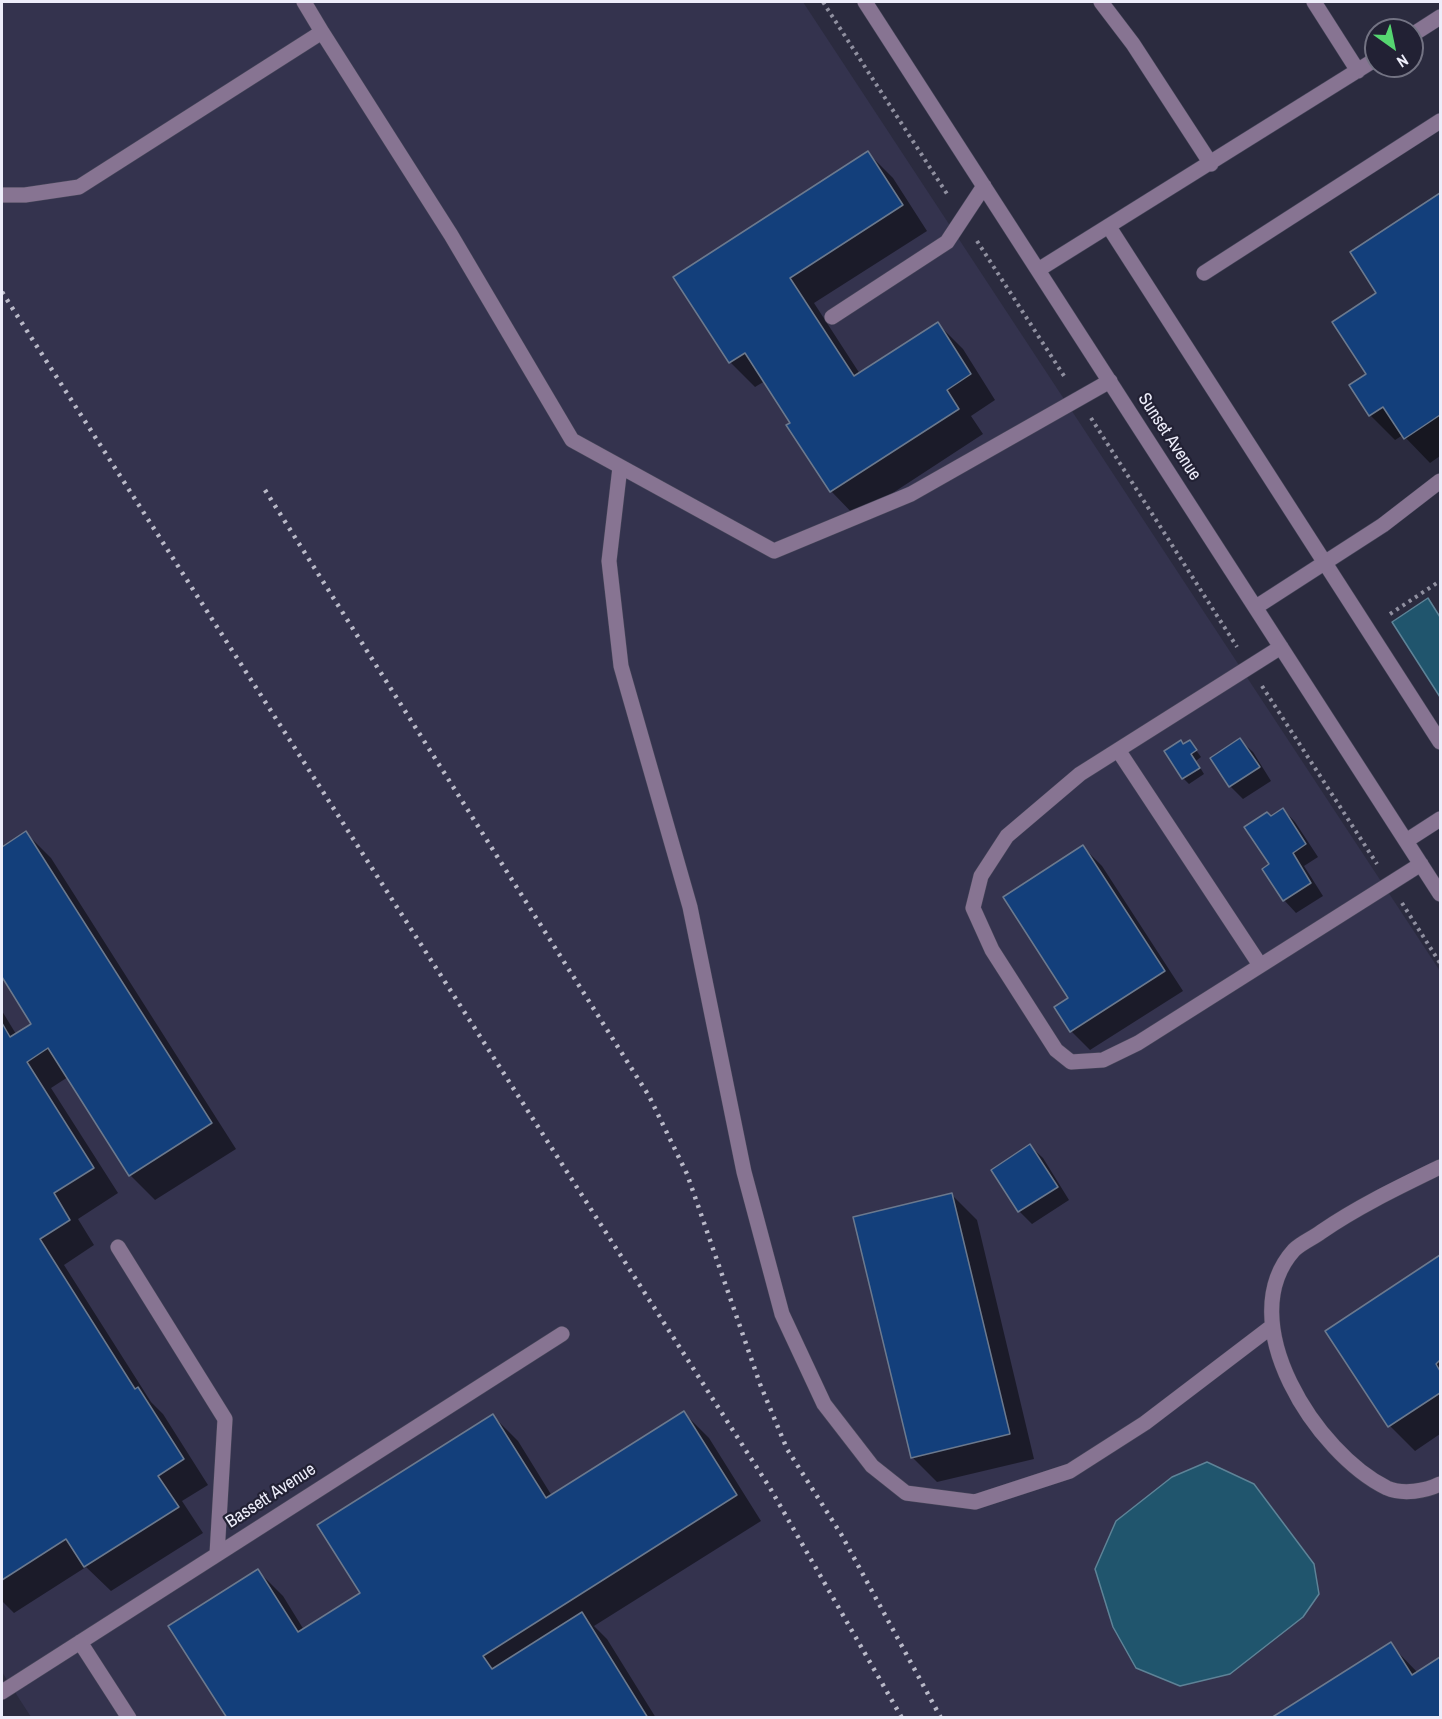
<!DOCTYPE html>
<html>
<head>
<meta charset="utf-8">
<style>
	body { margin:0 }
	#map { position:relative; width:1442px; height:1719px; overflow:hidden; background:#2b2b3f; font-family:"Archivo Narrow",sans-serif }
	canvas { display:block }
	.frame { position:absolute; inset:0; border:3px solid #ededfa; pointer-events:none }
	.north { position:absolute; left:1364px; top:18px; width:60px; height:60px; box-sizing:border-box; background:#222134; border:2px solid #737383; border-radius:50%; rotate:147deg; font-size:16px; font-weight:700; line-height:24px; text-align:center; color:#ededfa }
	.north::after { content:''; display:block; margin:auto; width:21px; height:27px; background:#56d671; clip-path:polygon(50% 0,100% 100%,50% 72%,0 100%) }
</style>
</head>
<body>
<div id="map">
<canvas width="1442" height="1719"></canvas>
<div class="frame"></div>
<div class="north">N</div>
</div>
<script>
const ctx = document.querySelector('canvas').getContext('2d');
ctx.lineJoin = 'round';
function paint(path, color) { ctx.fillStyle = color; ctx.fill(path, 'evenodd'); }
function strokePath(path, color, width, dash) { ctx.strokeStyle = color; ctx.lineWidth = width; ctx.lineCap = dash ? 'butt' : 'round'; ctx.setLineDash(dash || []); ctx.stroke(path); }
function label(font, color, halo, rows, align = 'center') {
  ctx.font = font + ' "Archivo Narrow",sans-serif'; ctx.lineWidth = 4.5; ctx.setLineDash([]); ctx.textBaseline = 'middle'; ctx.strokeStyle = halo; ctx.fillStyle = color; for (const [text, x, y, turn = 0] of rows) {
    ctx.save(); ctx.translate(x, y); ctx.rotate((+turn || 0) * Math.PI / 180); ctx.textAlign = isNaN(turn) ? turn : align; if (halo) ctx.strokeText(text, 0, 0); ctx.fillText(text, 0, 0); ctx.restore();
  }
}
paint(new Path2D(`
	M2 2H803L1440 971V1717H31L2 1672Z`), '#34334e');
const water = new Path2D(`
	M1428 598 1440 617V697L1392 622Z
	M1207 1462 1254 1484 1314 1564 1319 1594 1303 1617 1230 1674 1180 1686 1136 1668 1113 1627 1095 1569 1116 1521 1172 1477Z`);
paint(water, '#20556d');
strokePath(water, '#5e8397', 1.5);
paint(new Path2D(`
	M868 153 893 178 927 231 814 303 860 374 938 324 963 349 995 400 971 416 983 434 856 517 831 491 765 381 755 387 730 362Z
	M1440 195V456L1430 463 1403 435 1395 440 1370 415 1368 375 1378 294 1352 252Z
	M1240 740 1253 752 1271 781 1243 799 1230 786 1212 758Z
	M1181 742 1184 745 1190 742 1201 757 1196 761 1204 774 1189 784 1183 778Z
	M1283 809 1295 822 1318 857 1304 866 1323 896 1296 913 1284 900 1272 864 1271 818Z
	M26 833 51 858 236 1149 155 1200 130 1175 68 1077 51 1088 118 1193 78 1219 94 1245 64 1265 151 1402 163 1414 208 1485 182 1501 203 1533 111 1591 86 1567 14 1613 2 1601V1011L16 1034 33 1024 2 974V849Z
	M1083 847 1102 866 1183 991 1090 1050 1071 1031 1056 1007 1070 998Z
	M1030 1146 1043 1158 1069 1200 1032 1224 1019 1211Z
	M952 1195 977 1220 1034 1459 937 1482 912 1457Z
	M1440 1257V1434L1415 1451 1390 1426 1327 1332Z
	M684 1413 709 1438 761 1521 594 1626 607 1639 656 1718H228L258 1571 283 1596 304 1630 363 1593 493 1416 518 1441 552 1496Z
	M1390 1644 1418 1673 1440 1659V1718H1274Z`), '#0007');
const building = new Path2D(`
	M868 151 903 205 790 278 854 376 938 322 971 374 947 390 959 409 830 492 786 425 790 423 745 353 729 363 673 277Z
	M1440 193V415L1404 439 1383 407 1369 416 1349 385 1366 374 1332 322 1376 293 1350 252Z
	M1240 738 1260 767 1229 787 1210 758Z
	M1181 740 1183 744 1190 740 1197 750 1191 754 1200 768 1182 779 1164 751Z
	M1283 808 1306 844 1293 853 1311 883 1283 901 1262 869 1269 864 1244 827 1267 812 1271 816Z
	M26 831 212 1123 129 1176 48 1048 27 1062 94 1168 54 1193 70 1220 40 1239 135 1389 138 1387 184 1459 158 1476 179 1507 84 1567 66 1539 2 1580V1023L10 1037 31 1024 2 977V847Z
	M1083 845 1165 971 1070 1032 1054 1007 1068 998 1003 897Z
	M1030 1144 1058 1187 1018 1212 991 1170Z
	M952 1193 1010 1434 911 1458 853 1217Z
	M1440 1255V1360L1436 1364 1440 1371V1393L1388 1427 1325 1331Z
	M684 1411 737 1495 483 1656 492 1669 582 1612 648 1718H227L168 1626 258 1569 298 1632 360 1593 317 1525 493 1414 546 1498Z
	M1391 1642 1412 1675 1440 1657V1718H1271Z`);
paint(building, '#133f7b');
strokePath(building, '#6b798e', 1.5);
const minor = new Path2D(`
	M865 2 1440 894
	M1101 2 1133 44 1211 164
	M1314 2 1358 71
	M322 32 451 235 572 440 774 551 911 494 1110 381
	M1412 35 1440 17
	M2 195H25L79 187 322 32 304 2
	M1109 227 1440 742
	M1038 270 1376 59
	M1204 273 1440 121
	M832 317 947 242 984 186
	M620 467 609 561 621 666 690 907 744 1172 782 1314 824 1404 872 1466 906 1493 975 1502 1070 1471 1145 1423 1271 1327
	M1256 607 1383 525 1440 481
	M1281 647 1080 774 1007 836 981 876 973 908 992 950 1056 1050 1071 1062 1103 1060 1138 1043 1421 864
	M1118 750 1260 965
	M1406 841 1440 819
	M1440 1167C1399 1187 1359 1206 1321 1232 1313 1238 1301 1243 1294 1250 1230 1321 1317 1454 1387 1488 1403 1495 1426 1491 1440 1484
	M118 1247 225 1419 217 1554
	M80 1642 129 1718
	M2 1692 562 1334`);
strokePath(minor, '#464659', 16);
strokePath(new Path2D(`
	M823 2 949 197
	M977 241 1066 379
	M1091 418 1237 647
	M1390 614 1440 581
	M1262 686 1377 864
	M1402 903 1440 963`), '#9090a0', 4, [3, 4.5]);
strokePath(minor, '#877492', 15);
strokePath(new Path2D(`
	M2 292 770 1488 902 1718
	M265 490 649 1096 687 1174 760 1384 787 1449 841 1534 941 1718`), '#b9b9c8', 4.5, [3, 6]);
label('18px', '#ededfa', '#222134', [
	["Sunset Avenue",1169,437,57],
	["Bassett Avenue",271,1496,-33]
]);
</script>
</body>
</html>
